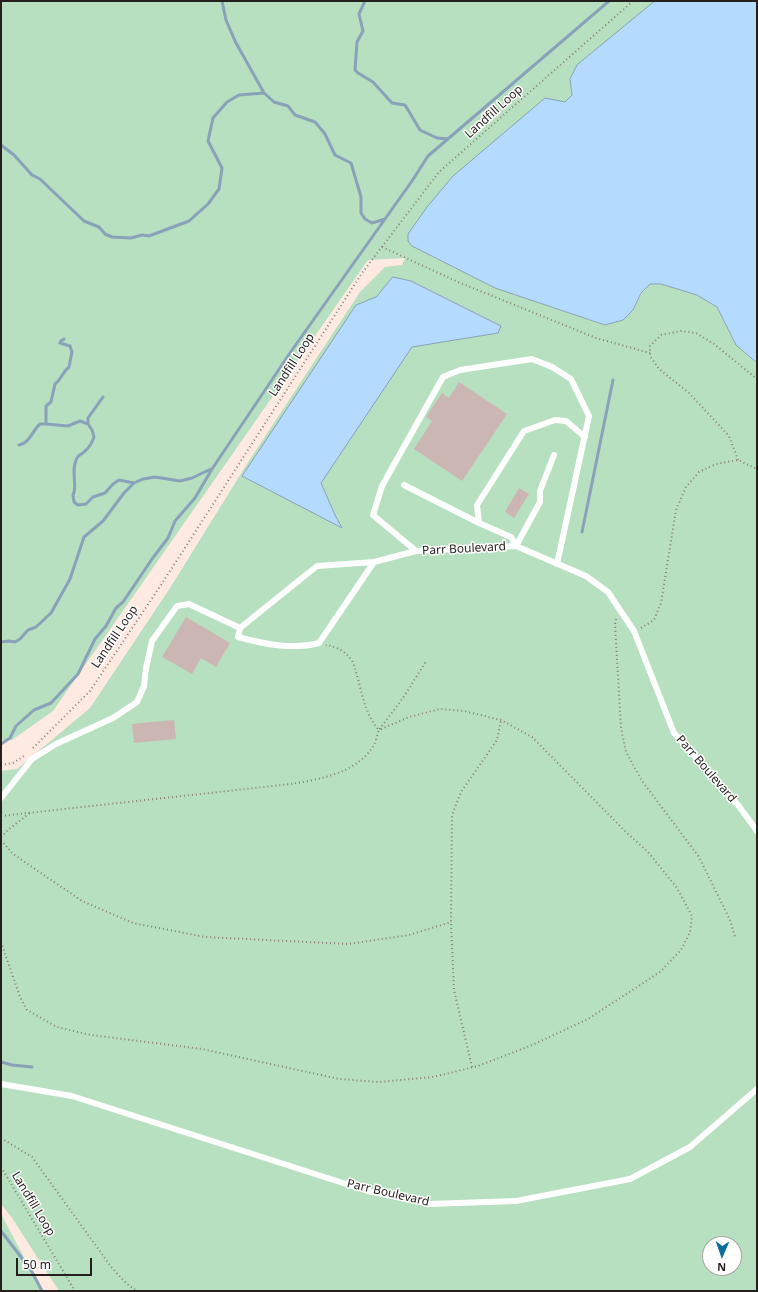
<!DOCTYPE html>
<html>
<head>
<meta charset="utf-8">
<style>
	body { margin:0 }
	#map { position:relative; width:758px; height:1292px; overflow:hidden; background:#ffeae2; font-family:"Noto Sans",sans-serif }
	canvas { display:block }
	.frame { position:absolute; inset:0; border:2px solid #261f1c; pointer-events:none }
	.north { position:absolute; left:702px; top:1236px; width:40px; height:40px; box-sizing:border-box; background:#fff; border:1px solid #a8a5a4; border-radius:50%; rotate:182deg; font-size:11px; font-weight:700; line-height:16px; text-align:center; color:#261f1c }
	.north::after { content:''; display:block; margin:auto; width:14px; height:18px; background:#0c6d9b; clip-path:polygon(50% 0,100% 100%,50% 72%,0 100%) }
	.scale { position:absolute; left:16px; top:1258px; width:76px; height:18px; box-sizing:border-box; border:2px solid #261f1c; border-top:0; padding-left:5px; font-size:12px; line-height:14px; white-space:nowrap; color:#261f1c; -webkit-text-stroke:3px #fff; paint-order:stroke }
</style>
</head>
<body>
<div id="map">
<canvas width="758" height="1292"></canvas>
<div class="frame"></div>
<div class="north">N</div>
<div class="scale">50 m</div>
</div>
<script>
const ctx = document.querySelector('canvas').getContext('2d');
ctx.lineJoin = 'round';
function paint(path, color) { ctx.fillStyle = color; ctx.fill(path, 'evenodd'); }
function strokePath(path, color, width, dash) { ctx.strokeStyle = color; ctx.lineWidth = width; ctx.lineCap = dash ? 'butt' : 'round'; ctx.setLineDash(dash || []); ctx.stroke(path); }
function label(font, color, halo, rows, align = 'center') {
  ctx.font = font + ' "Noto Sans",sans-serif'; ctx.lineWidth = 3; ctx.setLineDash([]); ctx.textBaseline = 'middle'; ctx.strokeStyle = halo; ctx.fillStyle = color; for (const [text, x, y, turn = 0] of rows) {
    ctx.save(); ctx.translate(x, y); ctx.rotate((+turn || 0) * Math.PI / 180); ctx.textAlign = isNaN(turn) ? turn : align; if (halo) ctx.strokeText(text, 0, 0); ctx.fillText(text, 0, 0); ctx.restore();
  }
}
paint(new Path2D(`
	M1 1H757L443 255 431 256 496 288 604 325 622 319 633 310 641 294 650 284H661L697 295 716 306 736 344 757 364V1291H59L12 1218 1 1204V771L17 769 90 708 170 588 245 467 360 292 385 267 402 265 405 258 368 260 53 711 12 740H1ZM710 1244H734V1268H710Z
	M1 1214 42 1291H1Z`), '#b6e0c0');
const water = new Path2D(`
	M655 1H757V363L736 345 717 307 697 295 661 284H650L641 293 633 310 623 320 605 325 495 288 412 246 408 241V234L427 207 453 176 545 98 565 102 572 95 570 79 577 65Z
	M393 277 411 281 501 326 498 333 412 347 321 483 335 515 342 528 242 476 356 305 376 297Z`);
paint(water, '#b4dafd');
strokePath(water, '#89a2ba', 1);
strokePath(new Path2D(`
	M222 1 226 20 235 41 264 93 274 102 288 106 295 115 315 122 325 134 335 155 351 163 361 197V213L365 219 372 223 385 219
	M365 1 359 14 363 31 357 42 355 70 358 73 373 82 392 103 405 105 420 130 437 138 448 139
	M1 145 14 155 32 175 40 179 84 221 99 227 105 234 112 237 131 238 142 235 149 236 189 221 208 204 219 189 222 168 208 141 213 118 227 102 239 95 264 93
	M64 339 61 341 60 343 70 346 72 352 69 367C62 372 62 379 55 384L51 402 46 406V424L68 426 80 421 88 424 92 430 94 437C92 443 89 448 84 452 81 455 78 455 77 458 70 471 78 486 73 495L74 502 78 505 86 504 93 497 105 493 113 484 119 480 134 483
	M88 424V418L103 397
	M19 445C30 443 32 431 40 424H46
	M582 532 613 380
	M1 642 9 641 15 642 20 639 28 630 36 627 51 613 70 579 84 537 103 521 124 493 134 483 143 479 155 477 180 481 192 478 211 469
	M1 744 10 738 16 726 34 710 51 703 78 674 95 639 106 626 116 608 123 602 152 559 168 538 175 521 195 498 212 469 292 350 412 181 428 156 609 1
	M1 1062 12 1065 32 1067
	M1 1231 31 1270 42 1291`), '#89a2ba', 3);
paint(new Path2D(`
	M459 382 507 414 462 481 414 449 432 421 426 417 442 393 449 398Z
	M519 488 529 494 514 518 505 512Z
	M186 617 230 643 216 667 201 658 192 674 162 657Z
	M174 720 176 739 134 743 132 724Z`), '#ccb6b4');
strokePath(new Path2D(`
	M382 247 458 282 596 338 650 353
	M738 460 729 436 689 393 659 369 650 356V346L661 335 681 331 696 333 714 344 757 379
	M616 619 615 624 621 728 626 752 642 781 699 857 730 920 735 937
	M641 628 654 620 661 603 676 510 686 487 699 472 716 464 738 460 757 469
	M33 748 90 691 161 585 362 273 439 172 633 1
	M1 765 13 763 24 756
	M1 816 291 784C321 779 357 773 374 745 376 741 377 735 379 730 364 714 362 690 355 669 354 666 353 661 350 658 344 651 335 646 326 645
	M1 837 9 829 31 812
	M1 840 13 854 82 901 133 923 205 937 348 944 409 935 451 922
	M1 942 20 997 27 1010 57 1027 91 1035 202 1049 339 1079 379 1082 433 1077 478 1066 530 1046 588 1019 660 972 681 950 690 932 692 916 677 888 648 852 626 832 532 737 501 720 464 711 440 709 409 717 379 730 403 698 427 660
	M472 1067 454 990 451 922 452 815 461 792 497 740 501 720
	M1 1138 32 1157 112 1268 127 1284 137 1291
	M1 1167 75 1291`), '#897b76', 2, [1, 3]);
strokePath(new Path2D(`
	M404 485 479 523
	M516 546 511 537 479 523 477 505 524 431 555 420 566 421 585 437
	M516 546 540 502V491L554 455
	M416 551 373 515 382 486 443 377 460 370 532 359 552 367 571 379 589 416 557 564
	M240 628 317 566 374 562 416 551 516 546 586 576 608 592 634 631 674 733 738 805 757 831
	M240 628 238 637C264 644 292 650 319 643L374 562
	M1 798 32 759 56 744 113 718 137 702 144 686 146 668 152 641 177 606 189 604 240 628
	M1 1084 72 1096 368 1191 430 1204 516 1201 630 1179 690 1147 757 1089`), '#fff', 6);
label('12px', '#261f1c', '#fff', [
	["Landfill Loop",494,112,-42],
	["Landfill Loop",292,365,-57],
	["Parr Boulevard",464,549,-3],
	["Landfill Loop",115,637,-56],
	["Parr Boulevard",706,769,49],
	["Parr Boulevard",388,1193,13],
	["Landfill Loop",33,1204,59]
]);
</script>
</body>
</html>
